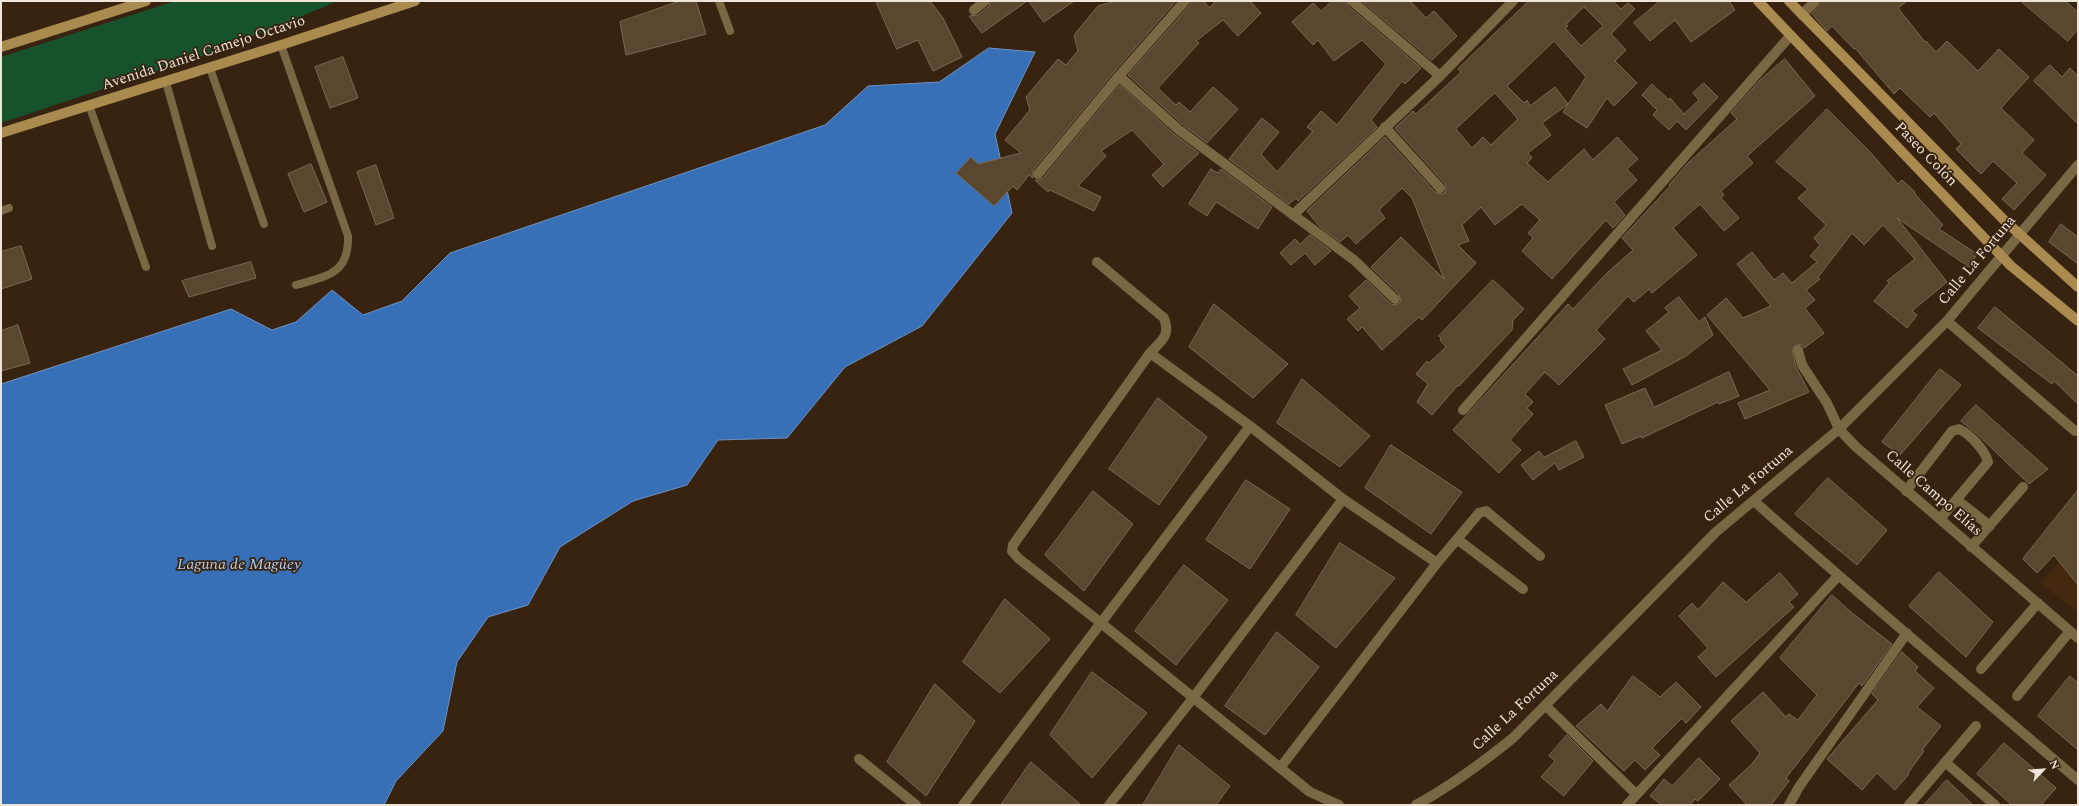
<!DOCTYPE html>
<html>
<head>
<meta charset="utf-8">
<style>
	body { margin:0 }
	#map { position:relative; width:2079px; height:806px; overflow:hidden; background:#37230f; font-family:Spectral,serif }
	canvas { display:block }
	.frame { position:absolute; inset:0; border:2px solid #f0e3d7; pointer-events:none }
	.north { position:absolute; left:2023px; top:750px; width:40px; height:40px; -webkit-text-stroke:3px #37230f; paint-order:stroke; rotate:65deg; font-size:11px; font-weight:700; line-height:16px; text-align:center; color:#f0e3d7 }
	.north::after { content:''; display:block; margin:auto; width:14px; height:18px; background:#f0e3d7; clip-path:polygon(50% 0,100% 100%,50% 72%,0 100%) }
</style>
</head>
<body>
<div id="map">
<canvas width="2079" height="806"></canvas>
<div class="frame"></div>
<div class="north">N</div>
</div>
<script>
const ctx = document.querySelector('canvas').getContext('2d');
ctx.lineJoin = 'round';
function paint(path, color) { ctx.fillStyle = color; ctx.fill(path, 'evenodd'); }
function strokePath(path, color, width, dash) { ctx.strokeStyle = color; ctx.lineWidth = width; ctx.lineCap = dash ? 'butt' : 'round'; ctx.setLineDash(dash || []); ctx.stroke(path); }
function label(font, color, halo, rows, align = 'center') {
  ctx.font = font + ' Spectral,serif'; ctx.lineWidth = 3.5; ctx.setLineDash([]); ctx.textBaseline = 'middle'; ctx.strokeStyle = halo; ctx.fillStyle = color; for (const [text, x, y, turn = 0] of rows) {
    ctx.save(); ctx.translate(x, y); ctx.rotate((+turn || 0) * Math.PI / 180); ctx.textAlign = isNaN(turn) ? turn : align; if (halo) ctx.strokeText(text, 0, 0); ctx.fillText(text, 0, 0); ctx.restore();
  }
}
paint(new Path2D(`
	M2078 540V612L2040 583Z`), '#42290f');
paint(new Path2D(`
	M175 1H338L220 50 1 123V57Z`), '#16522c');
const water = new Path2D(`
	M989 48 1035 52 995 134 1012 213 922 326 845 367 787 438 718 440 687 485 633 501 560 547 528 605 488 617 457 662 443 731 396 781 384 805H1V384L231 309 272 330 296 322 332 290 363 315 402 301 450 253 825 125 868 86 939 82Z`);
paint(water, '#3870b7');
strokePath(water, '#6f92c1', 1);
const building = new Path2D(`
	M680 1H696L706 34 626 55 620 22Z
	M876 1H930L943 18 962 57 933 71 918 40 897 49Z
	M991 1H1027L982 33 969 16 978 15 989 6Z
	M1029 1H1074L1044 22Z
	M1117 1H1176L1114 72 1033 170V178L1029 175 1017 190 1013 186 994 206 956 173 971 157 978 164 1021 153 1005 140 1030 110 1026 97 1058 59 1066 65 1078 51 1074 35 1098 6Z
	M1191 1H1204L1209 8 1216 1H1250L1261 13 1238 36 1223 20 1196 41 1199 43 1158 88 1176 105 1179 102 1190 112 1213 87 1238 109 1207 143 1183 125 1128 75 1190 5Z
	M1332 1H1346L1348 6 1421 68 1405 84 1402 81 1371 120 1377 127 1298 201 1296 198 1289 204 1229 159 1262 118 1279 132 1261 154 1277 172 1313 131 1307 127 1321 111 1337 125 1386 64 1362 40 1334 61 1318 40 1313 45 1292 22 1313 3 1321 11Z
	M1362 1H1410L1426 18 1434 11 1457 36 1432 60Z
	M1529 1H1613L1621 9 1628 3 1635 9 1611 34 1626 50 1615 61 1637 83 1614 106 1607 98 1587 128 1563 112 1586 77 1554 41 1507 86 1524 103 1527 100 1530 106 1555 87 1568 104 1542 123 1551 135 1528 153 1532 158 1527 163 1548 182 1584 149 1593 160 1617 137 1638 159 1627 169 1637 180 1614 202 1625 215 1613 228 1606 220 1552 279 1522 251 1533 238 1528 233 1540 220 1522 204 1495 225 1481 207 1462 225 1469 241 1458 245 1476 263 1422 320 1419 317 1382 350 1362 327 1358 331 1347 319 1360 308 1349 296 1366 280 1391 304 1397 305 1401 301 1399 294 1371 267 1401 237 1444 279 1412 198 1402 188 1379 210 1385 218 1356 244 1348 235 1340 242 1320 227 1307 211 1385 137 1435 192 1441 194 1445 193 1446 187 1445 184 1395 128 1413 111 1416 114 1461 72 1458 69ZM1584 7 1603 26 1581 46 1565 28 1568 26 1566 25ZM1495 93 1518 119 1491 145 1483 137 1472 148 1456 129Z
	M1660 1H1729L1735 10 1691 42 1675 20 1650 41 1634 23Z
	M1823 1H1907L1898 8 1925 42 1926 41 1936 52 1947 41 1978 71 1999 49 2029 77 2001 108 2034 140 2022 153 2046 175 2014 210 2002 199 2017 183 1993 161 1981 174 1956 149 1961 144 1934 113 1930 117 1900 88 1894 94 1855 48 1854 49 1832 26 1827 31 1812 14Z
	M2021 1H2065L2078 12V29L2068 41Z
	M343 57 358 98 330 108 315 67Z
	M1785 59 1815 96 1747 156 1753 163 1721 191 1724 195 1721 198 1739 218 1724 231 1700 204 1673 228 1697 255 1652 293 1649 289 1634 302 1628 296 1596 330 1605 339 1559 385 1545 372 1525 394 1533 402 1527 408 1533 414 1510 440 1521 450 1499 473 1453 430 1568 304 1573 309 1607 273 1633 250 1622 238 1670 186 1669 185 1688 163 1737 119 1731 113 1760 80Z
	M2050 65 2062 77 2070 68 2078 76V124L2034 81Z
	M1704 83 1718 97 1686 130 1677 121 1669 130 1653 115 1657 110 1642 95 1652 84 1669 100 1670 98 1684 114 1683 115 1699 100 1693 93Z
	M1120 85 1175 135 1199 153 1163 187 1152 175 1164 164 1132 130 1101 151 1106 156 1078 186 1101 197 1094 211 1050 190 1048 192 1035 180H1040L1043 178Z
	M1827 109 1870 152 1898 184 1902 180 1915 192 1914 193 1943 225 1939 229 1977 254 1969 267 1897 218 1947 282 1912 311 1917 315 1907 328 1874 301 1889 283 1887 281 1915 259 1883 225 1864 245 1852 233 1818 277 1820 279 1806 290 1815 300 1805 308 1824 333 1804 348 1802 345 1797 344 1792 349 1796 367 1809 392 1745 419 1738 403 1770 390 1707 315 1726 298 1743 318 1771 306 1737 264 1752 252 1774 280 1783 273 1792 283 1817 262 1810 256 1820 245 1814 238 1826 225 1798 198 1808 189 1776 162Z
	M311 164 327 202 304 212 288 174Z
	M376 165 394 218 376 225 357 172Z
	M1211 169 1218 173 1221 169 1272 207 1258 229 1216 202 1207 216 1189 204Z
	M2061 224 2078 237V264L2049 242Z
	M1310 235 1331 251 1315 265 1305 253 1291 265 1280 253 1295 239 1300 244Z
	M21 246 32 279 1 289V252Z
	M251 262 256 278 189 297 182 281Z
	M1493 280 1524 309 1513 320 1512 330 1459 386 1458 385 1432 415 1417 402 1428 384 1416 374 1427 361 1429 363 1446 347 1440 340 1441 338 1439 336Z
	M1679 297 1699 322 1705 317 1713 335 1686 356 1632 385 1623 369 1662 350 1646 331 1669 312 1665 308Z
	M1214 304 1288 364 1253 398 1189 347Z
	M1995 307 2078 376V404L2054 381 2052 384 1978 328Z
	M18 325 30 363 1 371V331Z
	M1940 369 1961 385 1900 455 1882 442Z
	M1729 372 1739 396 1719 404 1718 402 1642 438 1641 436 1622 444 1605 405 1645 388 1654 407Z
	M1302 379 1370 436 1340 467 1277 423Z
	M1158 398 1207 437 1159 505 1109 469Z
	M1976 405 2048 469 2029 484 1977 434 1961 421Z
	M1576 441 1584 457 1559 470 1555 463 1533 480 1521 465 1539 451 1544 457Z
	M1391 445 1462 492 1431 534 1365 488Z
	M1828 478 1887 530 1857 565 1795 514Z
	M1246 480 1290 509 1250 569 1206 540Z
	M2078 490V585L2054 555 2037 573 2023 559Z
	M1093 491 1133 524 1084 591 1045 555Z
	M1340 543 1395 578 1336 648 1296 615Z
	M1184 565 1228 600 1176 665 1135 631Z
	M1939 572 1993 622 1966 657 1909 606Z
	M1780 573 1798 594 1789 602 1794 607 1716 677 1698 657 1708 648 1679 616 1692 603 1698 610 1723 582 1746 602Z
	M1832 595 1852 613 1892 644 1862 686 1859 683 1786 778 1789 781 1771 805H1747L1729 785 1752 764 1760 753 1731 721 1763 692 1786 717 1789 714 1798 720 1817 695 1780 658Z
	M1005 599 1050 639 1000 693 963 662Z
	M1277 632 1319 667 1265 735 1225 706Z
	M1902 652 1918 667 1915 671 1934 688 1917 707 1941 726 1922 750 1924 751 1908 773 1909 774 1895 790 1877 773 1862 790 1827 759 1878 700 1872 694Z
	M1092 672 1147 713 1092 778 1050 735Z
	M1633 676 1660 697 1676 682 1701 707 1686 723 1682 718 1652 748 1660 755 1645 770 1635 760 1624 771 1576 726 1601 704 1607 711Z
	M2070 676 2078 683V750L2038 716Z
	M935 684 975 721 926 796 887 762Z
	M1567 735 1593 761 1564 796 1541 777 1555 761 1549 756Z
	M2004 743 2056 788 2041 805H2012L1977 774Z
	M1179 745 1230 786 1216 805H1143Z
	M1699 758 1720 779 1698 801 1695 799 1690 805H1662L1650 796 1664 779 1672 786Z
	M1031 762 1081 805H1001Z
	M1947 780 1973 805H1924Z`);
paint(building, '#594730');
strokePath(building, '#7c6951', 1);
strokePath(new Path2D(`
	M719 1 730 31
	M281 45 348 236C349 275 326 276 296 285
	M210 68 264 224
	M166 82 212 246
	M89 105 146 267
	M1 211 9 208`), '#7a6743', 8);
strokePath(new Path2D(`
	M1352 1 1440 76
	M974 10 985 1
	M1802 15 1815 1
	M1119 76 1179 130 1354 260 1395 299
	M1385 127 1440 188
	M1038 174 1119 76 1185 1
	M1293 215 1440 76 1513 1
	M1097 262 1164 318C1171 336 1161 341 1150 353L1013 545 1012 551 1018 558 1101 623 1310 792 1339 805
	M1947 321 2075 431
	M1798 350 1802 365 1827 403 1839 429 1855 446 2078 638
	M1150 353 1250 426 1343 499 1437 563
	M1463 410 1790 36
	M1906 491 1952 431 1959 429C1970 434 1985 450 1988 462L1940 519
	M1957 500 1990 526
	M1754 501C1860 596 1970 687 2078 780
	M1457 539 1523 589
	M1971 547 2023 487
	M1981 669 2038 603
	M2017 696 2070 631
	M1546 706 1636 794
	M859 759 916 805
	M1945 762 1995 805
	M1280 768 1437 563 1479 513 1486 511 1540 556
	M963 805 1250 426
	M1109 805 1193 698 1343 499
	M1416 805C1451 786 1482 763 1513 738L1716 532 1839 429 1947 321 2078 165
	M1627 805 1838 576
	M1789 805 1799 787 1907 633
	M1909 805 1976 726`), '#7a6743', 10);
strokePath(new Path2D(`
	M1758 1 2011 266 2078 321
	M1789 1 2004 220 2078 287
	M1 47 146 1
	M1 133 281 45 415 1`), '#a98a4f', 10);
label('15px', '#f0e3d7', '#37230f', [
	["Avenida Daniel Camejo Octavio",204,54,-18],
	["Paseo Colón",1925,155,46],
	["Calle La Fortuna",1978,261,-50],
	["Calle La Fortuna",1749,485,-40],
	["Calle Campo Elías",1933,494,41],
	["Calle La Fortuna",1516,711,-43]
]);
label('italic 16px', '#aecbf1', '#37230f', [
	["Laguna de Magüey",239,566]
]);
</script>
</body>
</html>
